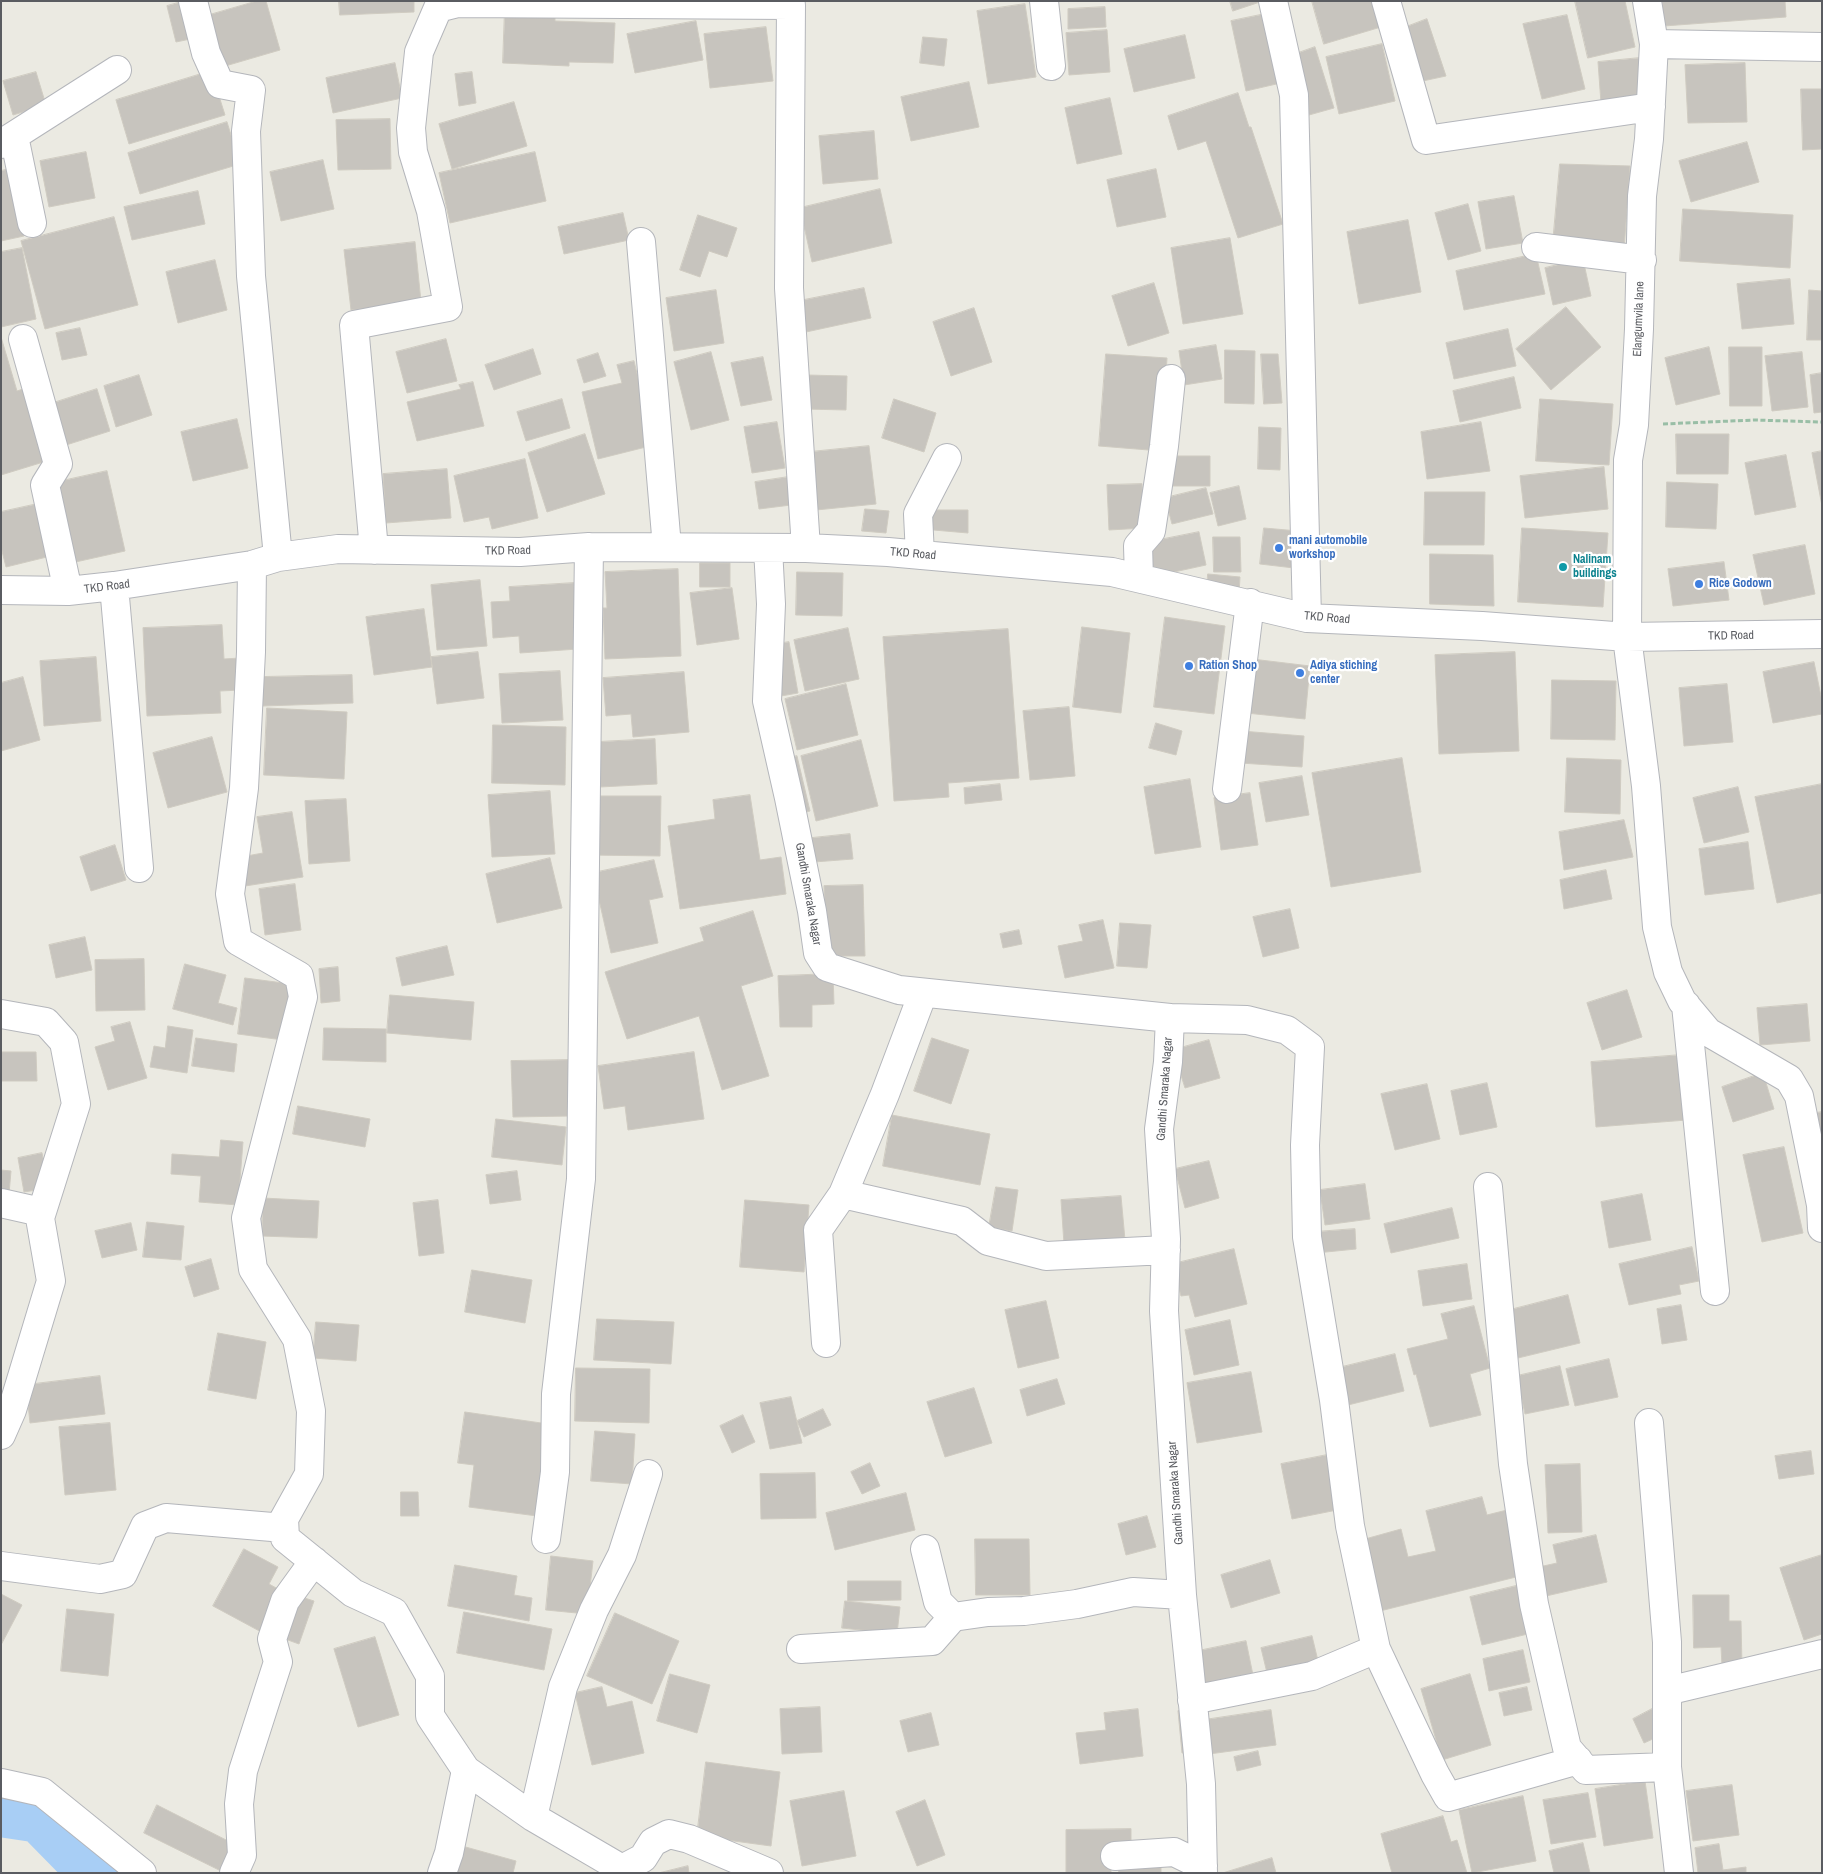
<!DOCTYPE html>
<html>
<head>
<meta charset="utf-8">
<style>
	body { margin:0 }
	#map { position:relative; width:1823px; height:1874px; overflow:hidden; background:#ebeae2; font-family:"Archivo Narrow",sans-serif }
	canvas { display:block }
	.frame { position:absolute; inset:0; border:2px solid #5a5c61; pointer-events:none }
</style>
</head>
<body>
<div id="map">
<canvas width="1823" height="1874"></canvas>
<div class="frame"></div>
</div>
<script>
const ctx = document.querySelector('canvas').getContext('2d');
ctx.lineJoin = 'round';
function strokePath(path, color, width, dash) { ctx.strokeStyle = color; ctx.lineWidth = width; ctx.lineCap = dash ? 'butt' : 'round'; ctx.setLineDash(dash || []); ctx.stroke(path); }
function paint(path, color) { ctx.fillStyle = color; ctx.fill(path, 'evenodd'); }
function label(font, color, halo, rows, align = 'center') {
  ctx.font = font + ' "Archivo Narrow",sans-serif'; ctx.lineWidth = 4.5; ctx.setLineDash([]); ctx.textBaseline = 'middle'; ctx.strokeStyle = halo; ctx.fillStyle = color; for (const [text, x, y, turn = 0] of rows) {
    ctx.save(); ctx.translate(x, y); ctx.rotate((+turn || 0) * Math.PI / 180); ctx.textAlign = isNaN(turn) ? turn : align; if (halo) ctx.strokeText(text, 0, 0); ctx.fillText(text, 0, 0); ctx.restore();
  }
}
strokePath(new Path2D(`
	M1 1808 41 1814 99 1873`), '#a8cef5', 58);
const building = new Path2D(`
	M185 1 200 37 176 42 167 6Z
	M257 1H266L280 50 215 69 199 18Z
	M339 1H414V12L340 15Z
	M1230 1H1263L1233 11Z
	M1312 1H1373L1381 27 1324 44Z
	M1575 1H1625L1635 47 1588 58Z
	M1662 1H1785L1786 17 1664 26Z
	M1025 4 1036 77 988 84 977 11Z
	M1105 7 1106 27 1068 29V9Z
	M505 8 555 10V21L615 23 613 63 569 62V66L503 63Z
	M1270 13 1285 82 1246 91 1231 21Z
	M1567 15 1585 89 1542 99 1523 24Z
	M1427 19 1446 76 1418 82 1401 29Z
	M696 21 703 60 635 73 627 34Z
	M766 27 773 81 710 88 704 34Z
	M1107 30 1110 72 1069 75 1066 33Z
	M1185 35 1195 78 1134 92 1124 49Z
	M923 37 947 39 944 66 920 63Z
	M1382 44 1395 101 1339 114 1326 57Z
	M1315 47 1334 108 1309 115 1290 56Z
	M1640 58 1644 99 1601 103 1598 62Z
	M395 63 402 98 333 113 326 78Z
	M1745 63 1747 122 1688 123 1685 65Z
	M211 71 225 115 129 144 116 100Z
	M36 72 46 105 13 115 3 81Z
	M472 72 476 103 459 106 455 74Z
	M969 82 979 127 911 141 901 97Z
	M1801 89H1822V149L1803 150Z
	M1238 93 1249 127H1251L1283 224 1238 238 1206 141 1178 150 1168 116Z
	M1110 98 1122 154 1077 164 1065 108Z
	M514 102 527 146 452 169 439 124Z
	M390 119 391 169 338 170 336 120Z
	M227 122 240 164 140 194 128 153Z
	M874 131 878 179 823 184 819 136Z
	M1747 142 1759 182 1691 202 1679 161Z
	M86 152 95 198 49 207 40 161Z
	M535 152 546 201 450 223 439 173Z
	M323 160 334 209 281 221 270 172Z
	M1560 164 1630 166 1624 250 1553 243Z
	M9 169 24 236 1 241V171Z
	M1156 169 1166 217 1117 227 1107 180Z
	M880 189 892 243 812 262 800 208Z
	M198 191 205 224 132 240 124 207Z
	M1514 196 1523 243 1486 249 1478 202Z
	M1468 204 1481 251 1448 260 1435 213Z
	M1683 209 1793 215 1790 268 1680 261Z
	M623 213 629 240 564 254 558 227Z
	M698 215 737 228 727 257 709 251 700 277 680 270Z
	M114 217 138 305 45 329 21 241Z
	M1408 220 1421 292 1359 304 1347 232Z
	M1230 238 1243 314 1183 324 1171 248Z
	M415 242 421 302 351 310 344 250Z
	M22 248 36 319 1 327V252Z
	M1536 254 1545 294 1464 310 1456 271Z
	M1583 259 1591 296 1553 305 1545 268Z
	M215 260 227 310 178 323 166 272Z
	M1790 279 1794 324 1742 329 1737 284Z
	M1154 283 1169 333 1128 346 1112 296Z
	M864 288 871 318 806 332 799 301Z
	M716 290 724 343 674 351 666 298Z
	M1809 290 1822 291V340H1807Z
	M1566 307 1601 347 1551 390 1516 349Z
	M974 308 992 362 951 376 933 322Z
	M80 328 87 355 62 360 56 333Z
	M1508 329 1516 366 1454 379 1446 343Z
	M1 337 17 391 29 387 50 460 1 475Z
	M446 339 457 381 407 393 396 352Z
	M1216 345 1222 379 1184 385 1179 351Z
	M1709 347 1720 394 1676 405 1665 358Z
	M1729 347H1762V406H1730Z
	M533 349 541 374 494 390 485 365Z
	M1225 350 1255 351 1254 404 1225 403Z
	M711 352 729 420 691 430 674 362Z
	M1802 352 1808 407 1772 411 1765 356Z
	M598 353 606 376 584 383 577 360Z
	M1106 354 1167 358 1161 451 1099 446Z
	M1261 354H1278L1282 403 1264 404Z
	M763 357 772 400 741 406 731 363Z
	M634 361 654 445 598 459 582 392 622 383 617 365Z
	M1822 373V412L1814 413 1810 375Z
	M139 375 152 415 116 427 104 386Z
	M807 375 847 376 846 410 805 409Z
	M1514 377 1521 408 1460 422 1453 391Z
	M473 382 484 426 417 441 407 402 461 389 459 385Z
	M97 389 110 431 63 446 50 404Z
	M562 399 570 428 526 441 517 412Z
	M894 399 936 413 924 452 882 438Z
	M1540 399 1613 404 1609 465 1536 461Z
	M237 419 248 468 193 481 181 432Z
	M777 422 785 468 752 473 744 427Z
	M1481 422 1490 471 1427 479 1421 432Z
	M1259 427 1281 428 1280 470 1258 469Z
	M585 434 605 494 547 512 528 453Z
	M1676 434H1729L1728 474H1677Z
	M869 446 876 504 816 510 810 452Z
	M1822 451V506L1812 453Z
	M1786 455 1796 507 1755 515 1745 463Z
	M1167 456H1210V486H1167Z
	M525 459 538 518 492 529 489 517 464 522 454 476Z
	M1604 467 1608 509 1525 518 1520 476Z
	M447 469 451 518 386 523 383 474Z
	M107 471 125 551 71 563 53 483Z
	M795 476 799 504 759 509 755 482Z
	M1667 482 1718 484 1716 529 1666 527Z
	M1142 484 1144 528 1109 530 1107 485Z
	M1239 486 1246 519 1218 526 1210 493Z
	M1206 488 1213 514 1172 524 1165 498Z
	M1425 492H1485L1484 545H1424Z
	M42 503 55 555 6 567 1 547V512Z
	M865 509 889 511 886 533 862 531Z
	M926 510H968V533L922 529Z
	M1264 528 1298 531 1294 568 1260 564Z
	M1522 528 1608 533 1603 607 1518 602Z
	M1199 532 1206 565 1151 577 1144 543Z
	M1213 537H1240L1241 572H1214Z
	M1805 545 1815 594 1764 605 1753 555Z
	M1430 554 1493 555 1494 606 1430 604Z
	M1724 562 1729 600 1673 606 1668 569Z
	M700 563H730V587H700Z
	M678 569 681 656 605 659 603 608H607L605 572Z
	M797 572 843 573 842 616 796 615Z
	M1208 574 1240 577 1239 594 1207 591Z
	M480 580 487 646 437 650 431 585Z
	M574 583 578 649 520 653 519 636 493 638 491 602 510 601 509 587Z
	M732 588 739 639 697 645 690 593Z
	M424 609 432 667 374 675 366 617Z
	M1165 617 1225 626 1214 714 1154 707Z
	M222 625 224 659 240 658 241 690 220 691 221 713 147 716 143 628Z
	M1082 627 1130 633 1121 713 1073 707Z
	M848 628 859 679 805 691 794 640Z
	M1008 629 1019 778 948 783 949 797 894 801 883 637Z
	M789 642 798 693 781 696 771 645Z
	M478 652 484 698 437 704 431 657Z
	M1515 652 1519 751 1439 754 1435 655Z
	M96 657 101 721 44 726 40 661Z
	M1252 659 1310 666 1305 719 1246 713Z
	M1814 662 1822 701V714L1773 723 1763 672Z
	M560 671 563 720 502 723 499 674Z
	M684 672 689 732 633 737 631 714 606 716 603 678Z
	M352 675 353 703 263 706 262 677Z
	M23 677 40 740 1 751V683Z
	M1552 680 1616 681 1615 740 1551 739Z
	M846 684 858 735 797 750 785 699Z
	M1727 684 1733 742 1684 746 1679 688Z
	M1069 707 1075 776 1030 780 1023 711Z
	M267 708 347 712 344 779 264 775Z
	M1156 723 1182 731 1176 755 1149 748Z
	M493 725 566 727 565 785 492 783Z
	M1241 731 1304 736 1302 767 1240 763Z
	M212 737 227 792 168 808 153 753Z
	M655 739 657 784 600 787 598 742Z
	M861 740 878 806 816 821 801 756Z
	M797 756 810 811 798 814 785 759Z
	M1402 758 1421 872 1331 887 1312 773Z
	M1567 758 1621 760 1620 814 1565 812Z
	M1302 776 1309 815 1266 822 1259 783Z
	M1190 779 1201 847 1155 854 1144 787Z
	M1000 784 1002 800 965 804 964 788Z
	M1822 784V893L1777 903 1755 797Z
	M1738 787 1749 832 1704 843 1693 798Z
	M550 791 555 854 492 857 488 795Z
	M1250 793 1258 845 1221 850 1214 798Z
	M750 795 760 860 781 857 786 894 680 909 668 826 715 819 713 800Z
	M589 796H661L660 856 589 855Z
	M346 799 350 861 309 864 305 801Z
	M292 812 303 877 245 886 241 857 263 853 257 817Z
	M1624 820 1633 857 1564 870 1559 832Z
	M850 834 853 859 814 862 812 838Z
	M1748 842 1754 889 1705 895 1699 849Z
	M115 845 126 880 91 891 80 857Z
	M550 858 562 908 497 923 486 874Z
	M654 860 663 897 649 900 658 943 611 953 593 873Z
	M1606 870 1612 899 1564 909 1560 880Z
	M295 884 301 930 265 935 259 889Z
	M863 885 865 956H826L824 886Z
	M1290 909 1299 948 1263 957 1253 917Z
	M753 911 773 976 741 986 769 1076 722 1090 699 1016 627 1039 605 972 704 941 700 928Z
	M1103 920 1114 968 1065 978 1058 946 1083 941 1079 925Z
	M1120 923 1151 925 1147 968 1117 966Z
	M1019 930 1022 944 1003 948 1000 934Z
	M85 937 92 970 56 978 49 945Z
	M447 946 454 975 402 986 396 958Z
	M144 959 145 1010 96 1011 95 960Z
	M185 964 226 975 218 1003 237 1008 233 1025 173 1009Z
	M338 967 340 1001 321 1003 319 969Z
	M833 974 834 1004 812 1005V1027H780L778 976Z
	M245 978 291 984 283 1040 238 1034Z
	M1627 990 1642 1037 1602 1050 1587 1003Z
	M390 995 474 1002 471 1040 387 1033Z
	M1807 1004 1810 1041 1760 1045 1757 1008Z
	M130 1022 147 1078 108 1090 95 1047 115 1041 111 1027Z
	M168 1026 193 1030 187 1073 150 1067 154 1046 165 1048Z
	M324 1028 386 1029V1062L323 1060Z
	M196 1038 237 1044 234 1072 192 1066Z
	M932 1038 969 1050 951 1104 914 1091Z
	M1209 1040 1220 1078 1185 1088 1173 1050Z
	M1 1052H36L37 1081H1Z
	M694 1052 704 1119 628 1130 625 1106 604 1109 598 1066Z
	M1681 1055 1687 1120 1596 1127 1591 1062Z
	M568 1060 570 1116 513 1117 511 1061Z
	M1763 1073 1774 1109 1733 1122 1722 1087Z
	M1487 1083 1497 1127 1460 1135 1451 1091Z
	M1427 1084 1440 1139 1395 1150 1381 1094Z
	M298 1106 370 1119 365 1147 293 1134Z
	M1822 1112V1135L1816 1113Z
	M892 1115 990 1134 980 1185 883 1166Z
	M496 1119 566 1127 562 1165 492 1157Z
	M221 1140 243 1142 238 1205 199 1202 201 1176 171 1174 172 1154 219 1157Z
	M1784 1147 1803 1233 1762 1242 1743 1155Z
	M42 1153 49 1188 24 1192 18 1158Z
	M1209 1161 1219 1198 1185 1208 1175 1169Z
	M1 1170 11 1171 9 1194 1 1193Z
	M517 1171 521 1200 490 1204 486 1175Z
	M1365 1184 1370 1219 1325 1225 1320 1190Z
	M996 1187 1018 1190 1012 1231 989 1227Z
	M1642 1194 1651 1240 1609 1248 1601 1202Z
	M1121 1196 1125 1240 1064 1244 1061 1200Z
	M263 1198 319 1201 317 1238 262 1236Z
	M438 1200 444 1253 419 1256 413 1203Z
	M745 1200 809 1205 804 1272 740 1267Z
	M1452 1208 1459 1238 1391 1253 1384 1224Z
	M147 1222 184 1226 181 1260 143 1257Z
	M131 1223 137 1250 102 1258 95 1231Z
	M1355 1229 1356 1249 1316 1253 1315 1232Z
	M1692 1247 1699 1281 1679 1285 1681 1294 1629 1305 1619 1264Z
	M1234 1249 1247 1304 1195 1317 1189 1295 1181 1296 1173 1264Z
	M211 1259 219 1289 194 1297 185 1267Z
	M1467 1264 1472 1299 1423 1306 1418 1271Z
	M472 1270 532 1280 525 1323 465 1312Z
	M1568 1295 1580 1343 1518 1358 1506 1311Z
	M1046 1301 1059 1358 1018 1368 1005 1310Z
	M1681 1305 1687 1340 1662 1344 1657 1309Z
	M1474 1306 1490 1368 1470 1374 1481 1415 1430 1427 1416 1374 1414 1375 1407 1349 1448 1339 1441 1314Z
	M597 1319 674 1322 671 1364 594 1360Z
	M1230 1320 1239 1365 1194 1375 1185 1330Z
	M316 1322 359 1325 356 1361 313 1358Z
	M218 1333 266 1342 256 1399 208 1390Z
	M1395 1354 1404 1391 1344 1406 1334 1369Z
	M1609 1359 1618 1397 1575 1406 1566 1369Z
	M1560 1366 1569 1405 1525 1414 1517 1376Z
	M576 1368 650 1369 649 1423 575 1421Z
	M1251 1372 1262 1432 1197 1443 1187 1383Z
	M100 1376 105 1414 30 1423 26 1385Z
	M1057 1379 1065 1404 1027 1416 1020 1390Z
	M974 1388 992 1443 945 1457 927 1402Z
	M791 1397 802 1443 770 1449 760 1403Z
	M823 1409 831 1425 804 1437 797 1421Z
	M465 1412 548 1424 537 1516 469 1507 474 1465 458 1463Z
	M743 1415 755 1442 732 1453 720 1426Z
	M110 1423 116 1490 65 1495 59 1427Z
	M595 1431 635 1434 632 1484 591 1481Z
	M1811 1451 1814 1474 1779 1479 1775 1456Z
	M1327 1455 1337 1510 1292 1519 1281 1464Z
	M870 1463 880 1486 862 1494 851 1472Z
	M1580 1464 1582 1532 1548 1533 1545 1465Z
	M815 1473 816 1518 761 1519 760 1474Z
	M401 1492H418L419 1516H401Z
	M906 1493 915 1530 835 1550 826 1513Z
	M1482 1497 1487 1515 1507 1510 1524 1575 1376 1612 1358 1541 1401 1529 1408 1557 1436 1551 1426 1511Z
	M1147 1516 1156 1547 1126 1555 1118 1524Z
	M1596 1535 1607 1582 1546 1596 1539 1567 1557 1563 1553 1545Z
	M975 1539H1029L1030 1595H976Z
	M244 1549 278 1567 269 1584 287 1594 265 1634 213 1606Z
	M1822 1555V1634L1804 1640 1780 1568Z
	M551 1556 593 1561 587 1614 546 1610Z
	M1270 1560 1280 1593 1231 1608 1221 1575Z
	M455 1565 517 1576 514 1595 532 1598 529 1621 448 1606Z
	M848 1581H901V1600L848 1601Z
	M1520 1585 1532 1633 1482 1645 1470 1597Z
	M1 1594 22 1605 1 1645Z
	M292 1594 314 1601 299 1644 277 1636Z
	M1693 1595H1729V1621H1741L1742 1666H1722L1721 1647 1694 1648Z
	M845 1601 900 1607 897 1634 842 1628Z
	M67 1609 114 1614 108 1676 61 1671Z
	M464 1612 552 1629 544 1670 457 1653Z
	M615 1613 679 1641 652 1704 587 1676Z
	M1312 1636 1319 1665 1268 1677 1261 1648Z
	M375 1637 399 1715 358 1727 334 1649Z
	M1246 1641 1254 1680 1206 1690 1198 1651Z
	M1523 1650 1530 1682 1489 1691 1483 1659Z
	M670 1674 710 1685 697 1733 657 1721Z
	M1470 1674 1491 1745 1442 1760 1421 1689Z
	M602 1687 607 1707 632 1701 644 1753 592 1765 575 1693Z
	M1527 1687 1532 1710 1504 1716 1499 1693Z
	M820 1707 822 1752 782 1754 780 1709Z
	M1138 1709 1143 1756 1080 1764 1076 1733 1106 1730 1104 1713Z
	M1652 1709 1664 1734 1644 1743 1633 1719Z
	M1188 1710 1192 1753H1182L1178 1711Z
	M1271 1710 1276 1745 1209 1754 1204 1720Z
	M931 1713 939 1745 908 1752 900 1721Z
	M1258 1751 1261 1765 1237 1771 1234 1757Z
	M706 1762 780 1772 771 1846 697 1836Z
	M1645 1781 1653 1838 1604 1846 1595 1789Z
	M1732 1785 1739 1835 1693 1841 1686 1791Z
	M844 1791 856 1856 802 1866 790 1801Z
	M1588 1793 1596 1837 1551 1844 1543 1800Z
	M1523 1796 1536 1861 1472 1873 1459 1810Z
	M925 1800 945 1855 917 1866 896 1812Z
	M157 1805 236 1845 223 1872 144 1833Z
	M1443 1816 1451 1842 1457 1840 1467 1873H1392L1381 1834Z
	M1131 1829V1853H1111V1873H1066V1830Z
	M1583 1843 1590 1873H1554L1549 1851Z
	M1719 1844 1723 1870 1746 1867V1873H1698L1695 1848Z
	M462 1846 516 1861 513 1873H455Z
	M1119 1858 1161 1859V1873H1119Z
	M1272 1858 1276 1873H1223Z
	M688 1866 689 1873H659Z`);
paint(building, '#c7c4be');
strokePath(building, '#cfcbc1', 1);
const minor = new Path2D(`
	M193 1 206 53 220 84 251 90 246 131 251 276 278 557
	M1044 1 1051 66
	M1273 1 1294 95 1307 618
	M1386 1 1426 140 1651 107
	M1647 1 1654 44 1649 139 1642 196 1639 329 1634 425 1628 460 1627 637 1646 786 1657 927 1668 972 1682 1001 1708 1032 1789 1079 1799 1096 1821 1205 1822 1228
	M1654 44 1822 47
	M14 136 32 223
	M1 144 117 70
	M641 242 667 547
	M1536 247 1642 260
	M23 339 58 464 45 485 68 591
	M768 548 771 604 767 701 789 798 812 911 818 953 827 967 899 990 1170 1018 1168 1062 1159 1129 1166 1239 1164 1311 1182 1595 1201 1784 1203 1873
	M374 550 354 325 448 307 431 211 413 152 411 128 419 52 438 8 458 3 791 5 789 288 806 548
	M920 555 918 514 947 458
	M252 565 251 652 244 788 230 894 238 941 299 976 303 997 246 1218 253 1269 297 1339 311 1411 309 1474 284 1519 285 1538 353 1593 394 1612 430 1676V1716L466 1770 533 1817 622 1869 643 1858 653 1842 669 1834 689 1839 769 1873
	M1139 578 1138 546 1151 531 1164 446 1171 379
	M114 586 139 868
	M1 590 68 591 114 586 252 565 278 557 338 549 520 552 589 547 806 548 888 552 1112 572 1307 618 1482 626 1627 637 1822 634
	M1227 789 1250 603
	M923 993 885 1094 843 1194 962 1221 988 1241 1046 1256 1166 1250
	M1686 1005 1715 1291
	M1 1014 46 1022 64 1042 76 1104 40 1218 51 1281 12 1410 1 1435
	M1170 1018 1247 1020 1287 1030 1310 1047 1305 1145 1307 1237 1334 1400 1350 1526 1376 1649 1435 1774 1448 1797 1578 1760
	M1488 1187 1513 1464 1534 1604 1567 1748 1586 1770 1667 1767
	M1 1203 41 1212
	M826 1343 818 1230 843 1194
	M1649 1423 1667 1642V1767L1679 1873
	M546 1539 555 1472 556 1394 581 1179 589 547
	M925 1549 938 1602 953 1617 988 1612 1024 1611 1077 1604 1133 1592 1182 1595
	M1 1566 100 1579 123 1574 145 1526 166 1518 284 1528
	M801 1649 932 1641 953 1617
	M1667 1691 1822 1654
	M1192 1700 1312 1676 1376 1649
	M1 1783 42 1792 142 1873
	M533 1817 563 1687 594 1610 622 1555 648 1474
	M1115 1856 1174 1852 1203 1866
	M234 1873 242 1855 239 1804 243 1771 278 1662 272 1639 285 1601 314 1561
	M442 1873 449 1853 466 1770`);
strokePath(minor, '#b4b6bb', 30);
strokePath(new Path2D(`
	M1663 424 1754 420 1822 422`), '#99bea6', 3, [5, 2.5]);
strokePath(minor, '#fff', 28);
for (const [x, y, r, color] of [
	[1279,548,5,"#3f7fe0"],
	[1563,567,5,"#0f9aa8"],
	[1699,584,5,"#3f7fe0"],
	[1189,666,5,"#3f7fe0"],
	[1300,673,5,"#3f7fe0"]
]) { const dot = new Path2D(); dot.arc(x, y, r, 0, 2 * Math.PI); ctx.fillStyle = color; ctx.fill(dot); strokePath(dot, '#fff', 2); }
label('12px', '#5a5c61', '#fff', [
	["Elangumvila lane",1639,319,-88],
	["TKD Road",508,551,-1],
	["TKD Road",913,554,5],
	["TKD Road",107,587,-7],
	["TKD Road",1327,618,5],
	["TKD Road",1731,636,-1],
	["Gandhi Smaraka Nagar",808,894,80],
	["Gandhi Smaraka Nagar",1165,1089,-86],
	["Gandhi Smaraka Nagar",1176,1493,-94]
]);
label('bold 12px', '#366cbe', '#fff', [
	["mani automobile",1289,541],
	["workshop",1289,555],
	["Rice Godown",1709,584],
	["Ration Shop",1199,666],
	["Adiya stiching",1310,666],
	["center",1310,680]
], 'left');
label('bold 12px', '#0d838f', '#fff', [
	["Nalinam",1573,560],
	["buildings",1573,574]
], 'left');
</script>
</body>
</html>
